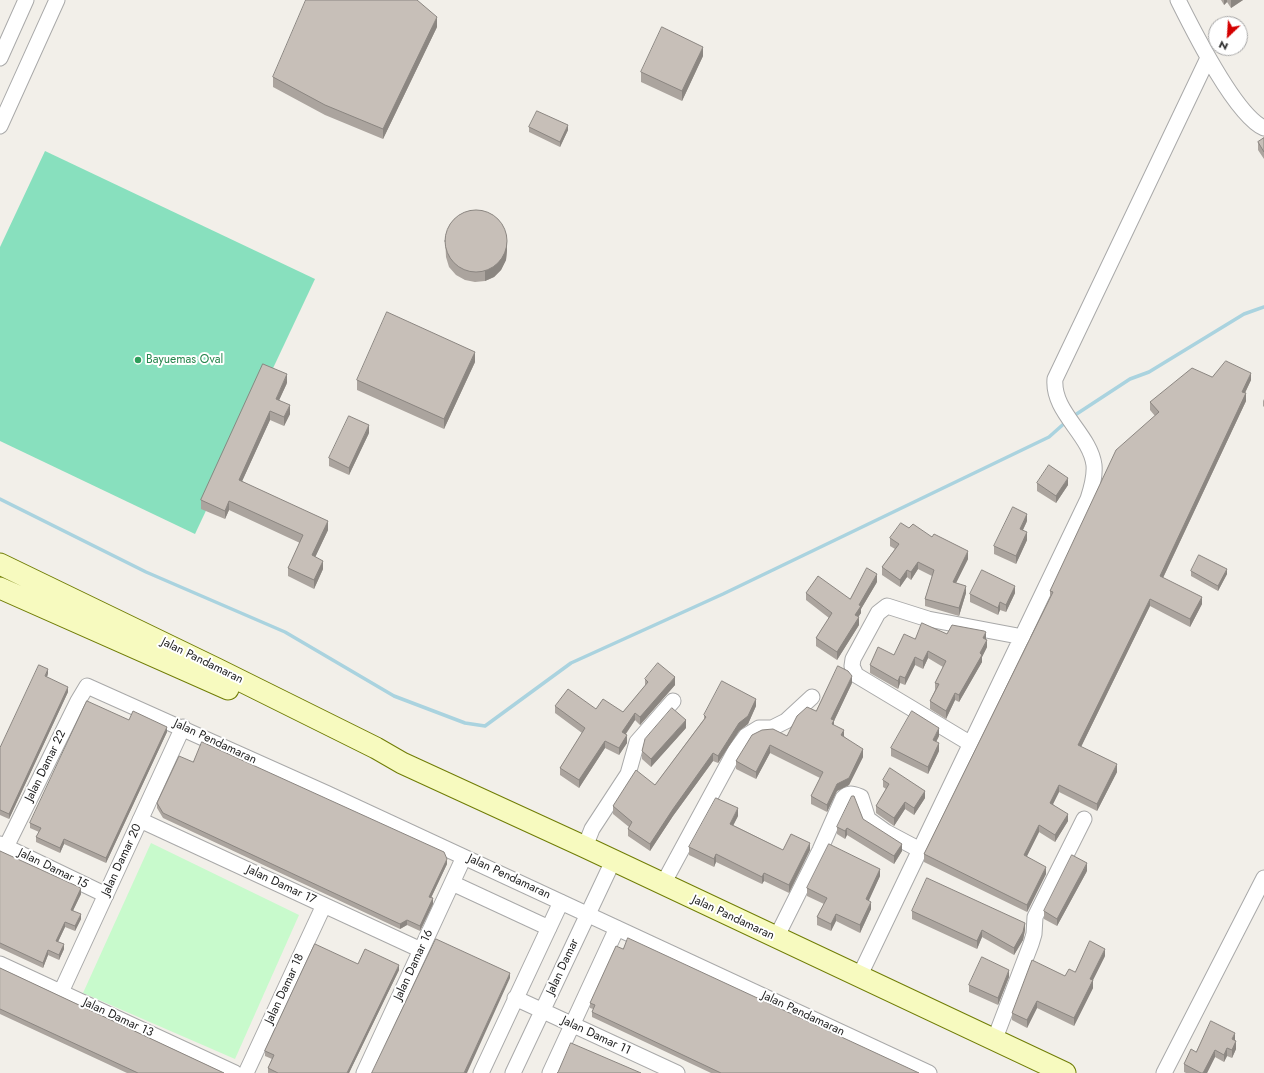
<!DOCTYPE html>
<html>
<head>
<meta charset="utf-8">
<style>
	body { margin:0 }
	#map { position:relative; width:1264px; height:1073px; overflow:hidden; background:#f2efe9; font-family:Jost,sans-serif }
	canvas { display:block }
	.north { position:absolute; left:1208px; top:16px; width:40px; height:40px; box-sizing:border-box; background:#fff; border:1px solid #a7a7a7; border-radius:50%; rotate:205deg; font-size:11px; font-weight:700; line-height:16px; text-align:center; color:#222 }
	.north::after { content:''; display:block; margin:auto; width:14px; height:18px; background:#d40000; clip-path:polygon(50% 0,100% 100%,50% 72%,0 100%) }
</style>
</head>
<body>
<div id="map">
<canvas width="1264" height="1073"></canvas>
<div class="north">N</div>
</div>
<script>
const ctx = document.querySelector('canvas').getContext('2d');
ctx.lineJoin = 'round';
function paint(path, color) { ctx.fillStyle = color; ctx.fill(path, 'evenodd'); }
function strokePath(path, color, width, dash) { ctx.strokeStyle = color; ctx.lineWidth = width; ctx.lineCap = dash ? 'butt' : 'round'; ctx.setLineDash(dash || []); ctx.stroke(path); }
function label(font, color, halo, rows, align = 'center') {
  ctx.font = font + ' Jost,sans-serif'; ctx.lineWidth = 4; ctx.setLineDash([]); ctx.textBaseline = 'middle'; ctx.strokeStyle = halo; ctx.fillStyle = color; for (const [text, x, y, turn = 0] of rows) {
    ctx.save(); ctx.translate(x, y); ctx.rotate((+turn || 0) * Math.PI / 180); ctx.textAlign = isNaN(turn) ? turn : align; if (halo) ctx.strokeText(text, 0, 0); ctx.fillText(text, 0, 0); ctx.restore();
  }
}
paint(new Path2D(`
	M151 843 299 915 235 1059 83 993Z`), '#c8facc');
paint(new Path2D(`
	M45 151 315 279 195 534 0 441V247Z`), '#88e0be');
strokePath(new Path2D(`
	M1072 417 1130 379 1149 372 1244 314 1264 307
	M0 499 146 572 285 632 394 696 465 723 485 726 571 663 723 594 1049 437 1067 421`), '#aad3df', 3.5);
const minor = new Path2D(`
	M1178 0C1193 30 1235 115 1264 128
	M0 58 26 0
	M0 126 57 0
	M971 744 856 675 852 666 853 659 878 613 887 606 928 619 1023 637
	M140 820 421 950
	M0 844 106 895
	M6 847 78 701 87 686 326 793 929 1073
	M585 847 592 829 628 774 637 742 673 701
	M452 883 549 928
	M663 884 735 751 746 736 759 728H772L786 721 812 697
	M776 938 820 850 843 798C849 792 853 794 861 797L868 819 886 832 920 850
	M0 964 235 1073
	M859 977 1088 499C1092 487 1095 477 1094 465 1090 434 1052 412 1055 379L1208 58
	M61 992 183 727
	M515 998 677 1073
	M994 1041 1031 944 1034 934 1035 917 1084 819
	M246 1073 324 905
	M364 1073 464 857
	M481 1073 561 902
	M513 1073 613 861
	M550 1073 617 928
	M1164 1073 1264 878`);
const secondary = new Path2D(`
	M0 564 217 669 376 748 402 763 585 847 1065 1073
	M0 588 228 689`);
strokePath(minor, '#a9a9a9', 17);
strokePath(secondary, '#707d05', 23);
strokePath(minor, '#fff', 15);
strokePath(secondary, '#f7fabf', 21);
paint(new Path2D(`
	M1221 0H1243L1231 8 1227 2 1224 5Z
	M437 27 383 139 325 115 273 87V77Z
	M703 56 682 101 641 82V72Z
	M529 127 568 130 560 147 529 132Z
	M1264 138V159L1258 150V142Z
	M445 237 507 250 506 260 501 270 494 277 485 281 475 282 465 280 456 275 449 267 446 257Z
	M475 362 444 429 357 390V380Z
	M1212 377 1251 380 1245 393 1246 401 1163 578 1202 604 1190 627 1150 606 1081 747 1117 772 1097 811 1059 792 1053 804 1068 821 1055 842 1039 832 1027 856 1046 874 1027 912 924 862V854L1050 597V591L1155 416 1150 410V402Z
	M287 383 279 400 290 414 284 426 270 420 242 481 328 530 315 557 323 569 314 589 288 576V568L300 543 229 510 225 519 201 509V500Z
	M1264 399V407L1263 406V401Z
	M369 433 349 475 329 466V458Z
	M1037 483 1068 485 1056 503 1037 491Z
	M1027 521 1023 530 1027 540 1016 564 994 554V546Z
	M909 528 932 537 968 559 956 583 966 593 959 616 925 606V599L932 576 918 569 911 580 907 577 900 587 882 575V567L895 549 890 546V538Z
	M1191 571 1227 574 1218 591 1191 576Z
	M877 582 861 609V613L858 617 859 625 837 660 816 646V638L829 618 806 600V593L850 599Z
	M1015 593 1006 612 1000 610 998 615 970 602V594Z
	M915 639H986L987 647 982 657V662L959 702 955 700 946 719 930 709V701L935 690V683L943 667 928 658 923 669 915 665 905 685 900 683 898 689 870 673V665L894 655Z
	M48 674 47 677 68 692 9 819 0 815V748Z
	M645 679 675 685 640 725 635 720 626 734 627 743 619 755 605 748 579 788 560 775V768L582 733 555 713V706L623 712 645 686Z
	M852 683 834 721V725L863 757 849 785 837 791 827 812 811 804V796L820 778 770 753 756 779 736 769V761L787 736Z
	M756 706 748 724 739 731 718 763 713 761 673 816 650 851 628 836V829L629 827 613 814V806L655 785 704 719V715Z
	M129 720 167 732 106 863 64 844 60 853 36 842V837L39 832 30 828V823Z
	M686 728 651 767 642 759V751Z
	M939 736 936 742 939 751 928 774 891 756V748Z
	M193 762 447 864 431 898 433 904 420 931 407 925 400 929 163 818 157 808V803Z
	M883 780 925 798 914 815 905 809 894 826 876 813V806L886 789 883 787Z
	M738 816 733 825 783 850H810L789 893 764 881 762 884 716 862 714 867 689 855V847Z
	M863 819 902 851 894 864 847 835 845 839 837 834V827Z
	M0 851 81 894 73 910 81 919 75 931 65 927 58 942 64 949 59 960 48 955 43 968 0 948Z
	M1087 871 1057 926 1044 919V911Z
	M880 876 868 901 871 909 860 933 836 921 831 931 817 925V917L824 904 807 896V888Z
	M912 911 1025 930 1023 940 1014 955 982 937 977 949 912 919Z
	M1105 956 1093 980V988L1074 1026 1037 1008 1027 1028 1012 1020V1013L1075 972Z
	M358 964 399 970 349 1073H268V1068L272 1059 265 1056V1051Z
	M0 968 224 1073H127L0 1014Z
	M1009 977 998 1005 969 992V985Z
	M590 1003 919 1073H711L592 1017V1012L593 1009 590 1008Z
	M1235 1040 1236 1049 1232 1058 1227 1056 1224 1062 1215 1057 1207 1073H1186L1184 1072V1064L1196 1052Z`), '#aba49e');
paint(new Path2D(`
	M1224 0H1227V2L1224 5Z
	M1231 0H1243L1231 8Z
	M437 17V27L383 139V129Z
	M703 47V56L682 101V91Z
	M568 125V130L560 147V142Z
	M507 241V250L506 260 501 270 494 277 485 281V271Z
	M475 352V362L444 429V419Z
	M1251 373V380L1242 399V392Z
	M287 374V383L276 407V399Z
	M1246 393V401L1160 584V576Z
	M290 405V414L284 426V417Z
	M270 411V420L239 488V480Z
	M369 425V433L349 475V468Z
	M1068 478V485L1056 503V496Z
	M229 501V510L225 519V511Z
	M1027 514V521L1020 536V529Z
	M328 521V530L312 564V555Z
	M1027 532V540L1016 564V556Z
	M968 551V559L953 589V582Z
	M323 561V569L314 589V580Z
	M918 562V569L911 580V572Z
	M1227 569V574L1218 591V586Z
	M907 570V577L900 587V580Z
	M877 574V582L861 609V613L855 622V615L859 605Z
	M966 586V593L959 616V608Z
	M1015 586V593L1006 612V605Z
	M1202 597V604L1190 627V619Z
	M1150 599V606L1078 753V745Z
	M1000 602V610L998 615V608Z
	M859 617V625L837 660V652Z
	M986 632V640L983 638Z
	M987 640V647L982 657V662L959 702V695Z
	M928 651V658L923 669V661Z
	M915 657V665L905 685V678Z
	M48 669V674L45 681V676Z
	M852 676V683L834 721V727L832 725 831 719Z
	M900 676V683L898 689V681Z
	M675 677V685L640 725V717Z
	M68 687V692L9 819V814Z
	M955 693V700L946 719V711Z
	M756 699V706L748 724 739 731 718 763V756L739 723Z
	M635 713V720L622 739V732Z
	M686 720V728L651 767V759Z
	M167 727V732L106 863V858Z
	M939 728V736L933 748V740Z
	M844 730V738L841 735Z
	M627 735V743L619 755V748Z
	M605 741V748L579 788V780Z
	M939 743V751L928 774V767Z
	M770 745V753L756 779V772Z
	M863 749V757L849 785 837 791 827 812V805L837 784Z
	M713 753V761L673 816 650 851V844L673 809Z
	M1117 764V772L1097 811V804Z
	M1059 785V792L1050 810V803Z
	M925 791V798L914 815V808Z
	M905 802V809L894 826V818Z
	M738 808V816L730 832V824Z
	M1068 814V821L1055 842V835Z
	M1039 825V832L1024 862V855Z
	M847 828V835L845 839V831Z
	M64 839V844L60 853V848Z
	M810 843V850L789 893V885Z
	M902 844V851L894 864V856Z
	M716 854V862L714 867V859Z
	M447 859V864L429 902V897Z
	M1087 863V871L1057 926V919Z
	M1046 867V874L1027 912V905Z
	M880 869V876L866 907V899Z
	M764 873V881L762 884V877Z
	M81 888V894L71 915V910Z
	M433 898V904L420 931V926Z
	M871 902V909L860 933V925Z
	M81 914V919L75 931V926Z
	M836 914V921L831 931V924Z
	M407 920V925L400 929V924Z
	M65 922V927L56 946V941Z
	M1025 923V930L1023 940 1014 955V948Z
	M982 930V937L977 949V941Z
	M64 944V949L59 960V955Z
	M1105 949V956L1093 980V988L1074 1026V1018L1090 979Z
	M48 950V955L43 968V963Z
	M399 965V970L349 1073H347Z
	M1009 970V977L998 1005V998Z
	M510 973V978L467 1073H464Z
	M1037 1001V1008L1027 1028V1020Z
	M1235 1033V1040L1232 1047V1039Z
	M1236 1041V1049L1232 1058V1050Z
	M1227 1048V1056L1224 1062V1055Z
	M1215 1050V1057L1207 1073H1203Z`), '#8b8681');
const building = new Path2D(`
	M306 0H417L437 17 383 129 325 105 273 77Z
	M662 27 703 47 682 91 641 72Z
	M537 111 568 125 560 142 529 127Z
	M1264 138V152L1258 142Z
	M445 241a31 31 0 1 1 62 0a31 31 0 1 1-62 0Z
	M387 312 475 352 444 419 357 380Z
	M1226 361 1251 373 1242 392 1246 393 1160 576 1202 597 1190 619 1150 599 1078 745 1117 764 1097 804 1059 785 1050 803 1068 814 1055 835 1039 825 1024 855 1046 867 1027 905 924 854 1053 592 1050 591 1116 450 1159 412 1150 402 1192 368 1212 377Z
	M263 364 287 374 276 399 290 405 284 417 270 411 239 480 328 521 312 555 323 561 314 580 288 568 303 535 229 501 225 511 201 500Z
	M349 416 369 425 349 468 329 458Z
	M1049 465 1068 478 1056 496 1037 483Z
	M1013 507 1027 514 1020 529 1027 532 1016 556 994 546Z
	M901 523 909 528 913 524 932 537 934 534 968 551 953 582 966 586 959 608 925 599 934 570 918 562 911 572 907 570 900 580 882 567 899 544 890 538Z
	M1199 555 1227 569 1218 586 1191 571Z
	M867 568 877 574 859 605 861 606 855 615 859 617 837 652 816 638 832 613 806 593 818 576 850 599Z
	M982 570 1015 586 1006 605 1000 602 998 608 970 594Z
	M922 623 947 634 952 625 984 631 986 632 983 638 987 640 980 653 982 655 959 695 955 693 946 711 930 701 939 684 935 683 946 661 928 651 923 661 915 657 905 678 900 676 898 681 870 665 878 647 894 655 904 634 915 639Z
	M658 663 675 677 640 717 635 713 622 732 627 735 619 748 605 741 579 780 560 768 585 728 555 706 568 689 596 709 603 699 623 712 648 682 645 679Z
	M39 665 48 669 45 676 68 687 9 814 0 810V748Z
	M838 666 848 671 852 676 831 719 834 720 832 724 844 730 841 735 863 749 849 778 837 784 827 805 811 796 823 772 770 745 756 772 736 761 752 735 762 730 773 729 787 736 797 716 807 707 816 711Z
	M722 681 756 699 748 716 739 723 718 756 713 753 673 809 650 844 628 829 632 822 613 806 636 770 655 785 706 717 704 715Z
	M87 701 129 720 133 711 167 727 106 858 64 839 60 848 36 837 41 828 30 823Z
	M672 708 686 720 651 759 642 751 645 739Z
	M912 711 939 728 933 740 939 743 928 767 891 748Z
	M202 742 444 852 447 859 429 897 433 898 420 926 407 920 400 924 163 813 157 803 179 756 193 762Z
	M890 768 925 791 914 808 905 802 894 818 876 806 889 784 883 780Z
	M852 796H854L863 819 902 844 894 856 847 828 845 831 837 827Z
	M716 798 738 808 730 824 783 850 791 834 810 843 789 885 764 873 762 877 716 854 714 859 689 847Z
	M829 844 880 869 866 899 871 902 860 925 836 914 831 924 817 917 827 898 807 888Z
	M0 851 81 888 71 910 81 914 75 926 65 922 56 941 64 944 59 955 48 950 43 963 0 943Z
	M1072 855 1087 863 1057 919 1044 911Z
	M927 878 1025 923 1023 932 1014 948 982 930 977 941 912 911Z
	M628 938 919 1073H721L592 1012 595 1005 590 1003 616 946 623 949Z
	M436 939 510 973 464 1073H372Z
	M1090 941 1105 949 1090 979 1093 980 1074 1018 1037 1001 1027 1020 1012 1013 1032 960 1065 976 1069 969 1075 972Z
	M315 944 358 964 365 949 399 965 347 1073H278L268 1068 274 1055 265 1051Z
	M982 957 1009 970 998 998 969 985Z
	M0 968 224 1073H138L0 1009Z
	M1211 1021 1235 1033 1232 1039 1236 1041 1232 1050 1227 1048 1224 1055 1215 1050 1203 1073H1201L1184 1064 1191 1049 1196 1052Z
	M571 1043 641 1073H557L558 1072Z`);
paint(building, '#c7bfb8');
strokePath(building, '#8b8681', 1);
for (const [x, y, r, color] of [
	[138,360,4,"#2e9e5b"]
]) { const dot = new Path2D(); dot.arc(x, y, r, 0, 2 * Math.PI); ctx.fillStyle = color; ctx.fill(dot); strokePath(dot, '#fff', 1.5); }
label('12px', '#27864d', '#fff', [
	["Bayuemas Oval",146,360]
], 'left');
label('12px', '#222', '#fff', [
	["Jalan Pandamaran",202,661,26],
	["Jalan Pendamaran",215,742,25],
	["Jalan Damar 22",46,766,-64],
	["Jalan Damar 20",122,860,-65],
	["Jalan Damar 15",53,869,26],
	["Jalan Pendamaran",509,877,25],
	["Jalan Damar 17",281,885,25],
	["Jalan Pandamaran",733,918,25],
	["Jalan Damar 16",414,965,-65],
	["Jalan Damar",563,967,-65],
	["Jalan Damar 18",285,989,-65],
	["Jalan Pendamaran",803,1014,25],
	["Jalan Damar 13",118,1018,25],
	["Jalan Damar 11",596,1036,25]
]);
</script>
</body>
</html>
